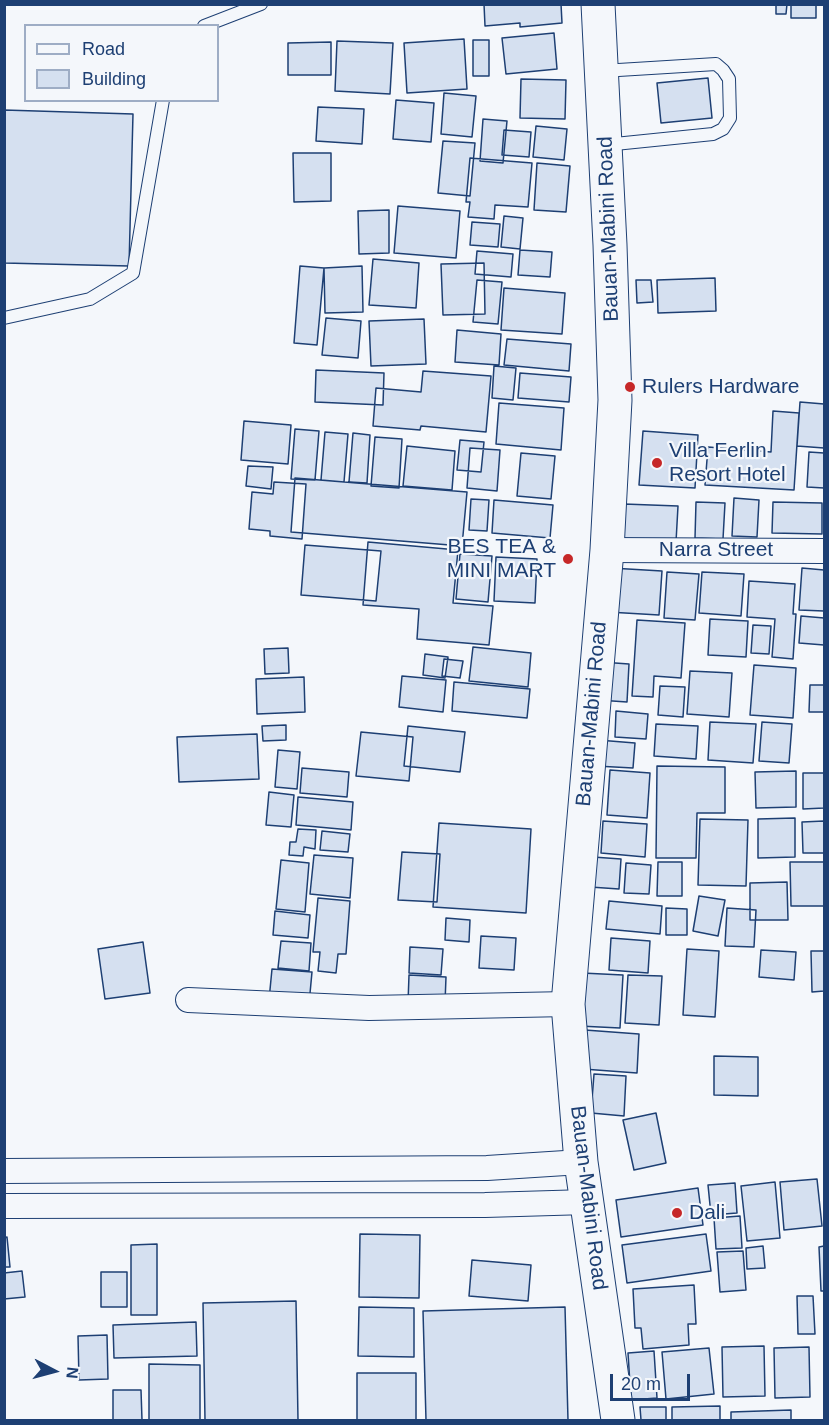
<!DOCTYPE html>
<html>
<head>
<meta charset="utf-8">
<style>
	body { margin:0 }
	#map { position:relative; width:829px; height:1425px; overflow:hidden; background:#f4f7fb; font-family:Arial,sans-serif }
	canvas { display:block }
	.frame { position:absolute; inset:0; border:6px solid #1d3f73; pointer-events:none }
	.legend { position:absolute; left:24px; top:24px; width:195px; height:78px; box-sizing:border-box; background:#f4f7fb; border:2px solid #9eadc5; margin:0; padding:8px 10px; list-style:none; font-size:18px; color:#1d3f73 }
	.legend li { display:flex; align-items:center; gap:12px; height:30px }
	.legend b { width:30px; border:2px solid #9eadc5 }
	.north { position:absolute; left:24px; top:1341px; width:60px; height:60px; -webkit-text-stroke:4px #f4f7fb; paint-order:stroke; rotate:96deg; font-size:16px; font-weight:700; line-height:24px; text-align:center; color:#1d3f73 }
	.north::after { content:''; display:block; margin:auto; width:21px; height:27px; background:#1d3f73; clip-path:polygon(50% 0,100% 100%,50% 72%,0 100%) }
	.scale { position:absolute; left:610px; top:1374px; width:80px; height:27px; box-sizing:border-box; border:3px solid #1d3f73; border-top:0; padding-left:8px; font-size:18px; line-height:21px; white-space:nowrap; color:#1d3f73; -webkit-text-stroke:4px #f4f7fb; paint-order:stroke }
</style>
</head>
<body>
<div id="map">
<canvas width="829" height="1425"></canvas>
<div class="frame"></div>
<ul class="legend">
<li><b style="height:8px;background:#f4f7fb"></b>Road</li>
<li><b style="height:16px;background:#d5e0f0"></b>Building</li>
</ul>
<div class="north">N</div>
<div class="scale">20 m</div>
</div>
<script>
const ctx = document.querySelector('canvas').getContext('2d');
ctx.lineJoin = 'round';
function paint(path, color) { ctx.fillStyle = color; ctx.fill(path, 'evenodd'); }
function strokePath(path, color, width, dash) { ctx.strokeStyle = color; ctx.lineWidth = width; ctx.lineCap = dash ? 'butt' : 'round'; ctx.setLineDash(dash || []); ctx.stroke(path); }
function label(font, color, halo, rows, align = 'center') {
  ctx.font = font + ' Arial,sans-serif'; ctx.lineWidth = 4.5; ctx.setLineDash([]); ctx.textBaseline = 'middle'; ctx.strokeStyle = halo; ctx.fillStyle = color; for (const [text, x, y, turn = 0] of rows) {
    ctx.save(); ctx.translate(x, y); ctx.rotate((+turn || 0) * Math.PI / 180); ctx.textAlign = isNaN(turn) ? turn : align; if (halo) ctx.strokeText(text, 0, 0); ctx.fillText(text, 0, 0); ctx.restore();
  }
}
const building = new Path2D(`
	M484 4H561L562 23 520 27V23L485 26Z
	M776 4H787L786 14H776Z
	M791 4H816V18H791Z
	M554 33 557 69 506 74 502 38Z
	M464 39 467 89 407 93 404 43Z
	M473 40H489V76H473Z
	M337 41 393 43 390 94 335 91Z
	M331 42V75H288V43Z
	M708 78 712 118 661 123 657 83Z
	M521 79 566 80 565 119 520 118Z
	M444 93 476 96 472 137 441 134Z
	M396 100 434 103 431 142 393 139Z
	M318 107 364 109 362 144 316 141Z
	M4 110 133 114 129 266 4 263Z
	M483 119 507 121 503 163 480 161Z
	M536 126 567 129 564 160 533 157Z
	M504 130 531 132 529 157 502 155Z
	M443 141 475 143 470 196 438 193Z
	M293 153H331V201L294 202Z
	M470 158 532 163 528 207 495 205 494 219 468 217 470 202H466Z
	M537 163 570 166 566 212 534 210Z
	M398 206 460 211 456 258 394 253Z
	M389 210V253L359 254 358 211Z
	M504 216 523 218 520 249 501 247Z
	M472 222 500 224 498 247 470 245Z
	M520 250 552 252 550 277 518 275Z
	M477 251 513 254 511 277 475 274Z
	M373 259 419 263 416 308 369 305Z
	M484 263 485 314 443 315 441 264Z
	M300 266 324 268 317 345 294 343Z
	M362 266 363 312 325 313 324 268Z
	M715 278 716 311 658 313 657 280Z
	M477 280 502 282 498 324 473 322Z
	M636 280H651L653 302 637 303Z
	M504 288 565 293 562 334 501 330Z
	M326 318 361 321 358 358 322 355Z
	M424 319 426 364 371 366 369 321Z
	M457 330 501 334 499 365 455 362Z
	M507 339 571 344 569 371 504 365Z
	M494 366 516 368 513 400 492 398Z
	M316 370 384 373 383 405 315 402Z
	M423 371 491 376 486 432 421 426 420 430 373 426 376 388 421 392Z
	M520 373 571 377 569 402 518 398Z
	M800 402 824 404V448L797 446Z
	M499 403 564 408 561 450 496 444Z
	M773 411 799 413 794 490 705 485 708 447 771 452Z
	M244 421 291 425 288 464 241 460Z
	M295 429 319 431 315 480 291 479Z
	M643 431 698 435 695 488 639 485Z
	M325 432 348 434 344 482 321 480Z
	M353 433 370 435 367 483 349 482Z
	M375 437 402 439 399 488 371 486Z
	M460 440 484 442 481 472 457 470Z
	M407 446 455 451 452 490 403 486Z
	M470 448 500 450 497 491 467 488Z
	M809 452 824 453V488L807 487Z
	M521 453 555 456 551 499 517 496Z
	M248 466 273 467 271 489 246 486Z
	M295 478 467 492 462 546 291 532Z
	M274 482 306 484 302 539 270 536V531L249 529 252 492 273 494Z
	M734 498 759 500 757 537 732 536Z
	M471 499 489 500 487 531 469 530Z
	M494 500 553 505 550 538 492 533Z
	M696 502 725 503 723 539 695 538Z
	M773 502 822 503V534L772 533Z
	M624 504 678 506 676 542 623 540Z
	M368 542 458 550 453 603 493 606 489 645 417 639 419 609 363 605Z
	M305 545 381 551 376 601 301 595Z
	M460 554 492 556 488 602 456 599Z
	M496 557 537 559 535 603 494 601Z
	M611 568 662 571 659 615 608 612Z
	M802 568 824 570V611L799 610Z
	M667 572 699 574 695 620 664 618Z
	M702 572 744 574 741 616 699 613Z
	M749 581 795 584 793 614H796L793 659 772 657 775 619 747 617Z
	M801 616 824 618V645L799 643Z
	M710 619 748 621 746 657 708 655Z
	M637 620 685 623 681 678 654 676 653 697 632 696Z
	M753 625 771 626 769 654 751 653Z
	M473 647 531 653 528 687 469 681Z
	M288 648 289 673 265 674 264 649Z
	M425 654 448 657 445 678 423 675Z
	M444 659 463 661 460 678 442 676Z
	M601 662 629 664 627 702 598 700Z
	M754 665 796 668 793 718 750 715Z
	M690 671 732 673 729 717 687 714Z
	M402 676 446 680 443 712 399 707Z
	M304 677 305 712 257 714 256 679Z
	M454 682 530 689 527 718 452 711Z
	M810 685H824V712H809Z
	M660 686 685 687 683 717 658 715Z
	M616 711 648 714 646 739 615 737Z
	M710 722 756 724 753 763 708 760Z
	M762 722 792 724 789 763 759 761Z
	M656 724 698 726 696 759 654 756Z
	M286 725V740L263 741 262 726Z
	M408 726 465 732 460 772 404 766Z
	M361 732 413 737 409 781 356 776Z
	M257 734 259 779 179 782 177 737Z
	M598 740 635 743 633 768 596 766Z
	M278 750 300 752 297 789 275 787Z
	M657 766 725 767V813H697L696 858H656Z
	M302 768 349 772 347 797 300 793Z
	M610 770 650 773 647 818 607 815Z
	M796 771V807L756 808 755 772Z
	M803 773H824V808L803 809Z
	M269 792 294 795 291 827 266 825Z
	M298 797 353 802 351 830 296 825Z
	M795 818V857L758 858V819Z
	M700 819 748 820 746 886 698 885Z
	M603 821 647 824 645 857 601 853Z
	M824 821V853H803L802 822Z
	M439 823 531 829 526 913 433 907Z
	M298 829 316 830 315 849 304 847 303 856 289 855 290 842H296Z
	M322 831 350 834 348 852 320 850Z
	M402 852 440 854 437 902 398 900Z
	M314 855 353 858 350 898 310 894Z
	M593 857 621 859 619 889 590 887Z
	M281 860 309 863 305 912 276 909Z
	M658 862H682V896H657Z
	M790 862H824V906H791Z
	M626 863 651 865 649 894 624 893Z
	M787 882 788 920H750V883Z
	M699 896 725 900 718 936 693 931Z
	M318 898 350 901 346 954H338L336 973 318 971 320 952H313Z
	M609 901 662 906 660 934 606 929Z
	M666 908 687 909V935H666Z
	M727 908 756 910 754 947 725 946Z
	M275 911 310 915 308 938 273 935Z
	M446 918 470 920 469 942 445 940Z
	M481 936 516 938 514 970 479 968Z
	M611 938 650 941 648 973 609 970Z
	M281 941 311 943 309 971 278 968Z
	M143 942 150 993 105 999 98 949Z
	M410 947 443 949 441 975 409 973Z
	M687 949 719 951 715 1017 683 1015Z
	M761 950 796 952 794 980 759 977Z
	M811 951H824V991L812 992Z
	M272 969 312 972 309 1004 269 1000Z
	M582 973 623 975 620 1028 579 1026Z
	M409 975 446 977 445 1003H408Z
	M628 975 662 976 659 1025 625 1023Z
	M585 1030 639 1034 637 1073 583 1069Z
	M714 1056 758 1057V1096L714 1095Z
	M594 1074 626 1076 624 1116 591 1113Z
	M656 1113 666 1163 634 1170 623 1120Z
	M817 1179 822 1226 784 1230 780 1182Z
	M775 1182 780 1238 747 1241 741 1186Z
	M735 1183 737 1213 711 1215 708 1185Z
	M698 1188 703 1225 621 1237 616 1200Z
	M740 1216 742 1248 716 1249 714 1218Z
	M360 1234 420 1235 419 1298 359 1297Z
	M706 1234 711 1271 627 1283 622 1245Z
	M7 1237 10 1267H4V1238Z
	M157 1244V1315H131V1245Z
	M763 1246 765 1268 747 1269 746 1248Z
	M824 1246V1291H821L819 1247Z
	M743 1251 746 1290 720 1292 717 1252Z
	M472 1260 531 1265 528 1301 469 1296Z
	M22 1271 25 1297 4 1299V1273Z
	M101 1272H127V1307H101Z
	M694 1285 696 1324H688L689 1345 643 1349 641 1328H635L633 1289Z
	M797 1296H813L815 1334H798Z
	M296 1301 298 1420H205L203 1303Z
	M359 1307 414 1308V1357L358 1356Z
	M565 1307 568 1420H426L423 1311Z
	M196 1322 197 1356 114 1358 113 1325Z
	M107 1335 108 1379 79 1380 78 1336Z
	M764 1346 765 1396 723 1397 722 1347Z
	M809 1347 810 1397 775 1398 774 1348Z
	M709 1348 714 1394 666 1399 662 1352Z
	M654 1351 657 1398 631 1400 628 1353Z
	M149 1364 200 1365V1420H149Z
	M357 1373H416V1420H357Z
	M113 1390H141L142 1420H113Z
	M720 1406V1420H672V1407Z
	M640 1407H666V1420H641Z
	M791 1410V1420H731V1412Z`);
paint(building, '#d5e0f0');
strokePath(building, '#1d3f73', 1.5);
const service = new Path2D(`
	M204 26 261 4
	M602 71 716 64 723 70 729 79 730 118 723 129 713 134 605 145
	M4 318 90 299 133 273 163 100`);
const minor = new Path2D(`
	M607 550 824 551
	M188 1000 369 1008 568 1004
	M4 1171 487 1168 581 1162
	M4 1206 485 1205 587 1202`);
const secondary = new Path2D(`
	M598 4 610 245 615 400 607 550 568 1004 581 1162 618 1420`);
strokePath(service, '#1d3f73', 14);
strokePath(minor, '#1d3f73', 26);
strokePath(secondary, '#1d3f73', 35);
strokePath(service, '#f4f7fb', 12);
strokePath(minor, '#f4f7fb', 24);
strokePath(secondary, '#f4f7fb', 33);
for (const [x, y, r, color] of [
	[630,387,6,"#c62828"],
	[657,463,6,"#c62828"],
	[568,559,6,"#c62828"],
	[677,1213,6,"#c62828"]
]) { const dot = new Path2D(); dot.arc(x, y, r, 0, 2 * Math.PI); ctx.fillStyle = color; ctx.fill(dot); strokePath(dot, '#f4f7fb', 2); }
label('21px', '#1d3f73', '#f4f7fb', [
	["Bauan-Mabini Road",609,229,-92],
	["Narra Street",716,550],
	["Bauan-Mabini Road",592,714,-85],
	["Bauan-Mabini Road",588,1198,83]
]);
label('21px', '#1d3f73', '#f4f7fb', [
	["Rulers Hardware",642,387],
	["Villa Ferlin",669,451],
	["Resort Hotel",669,475],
	["BES TEA &",556,547,"right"],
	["MINI MART",556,571,"right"],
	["Dali",689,1213]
], 'left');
</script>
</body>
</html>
